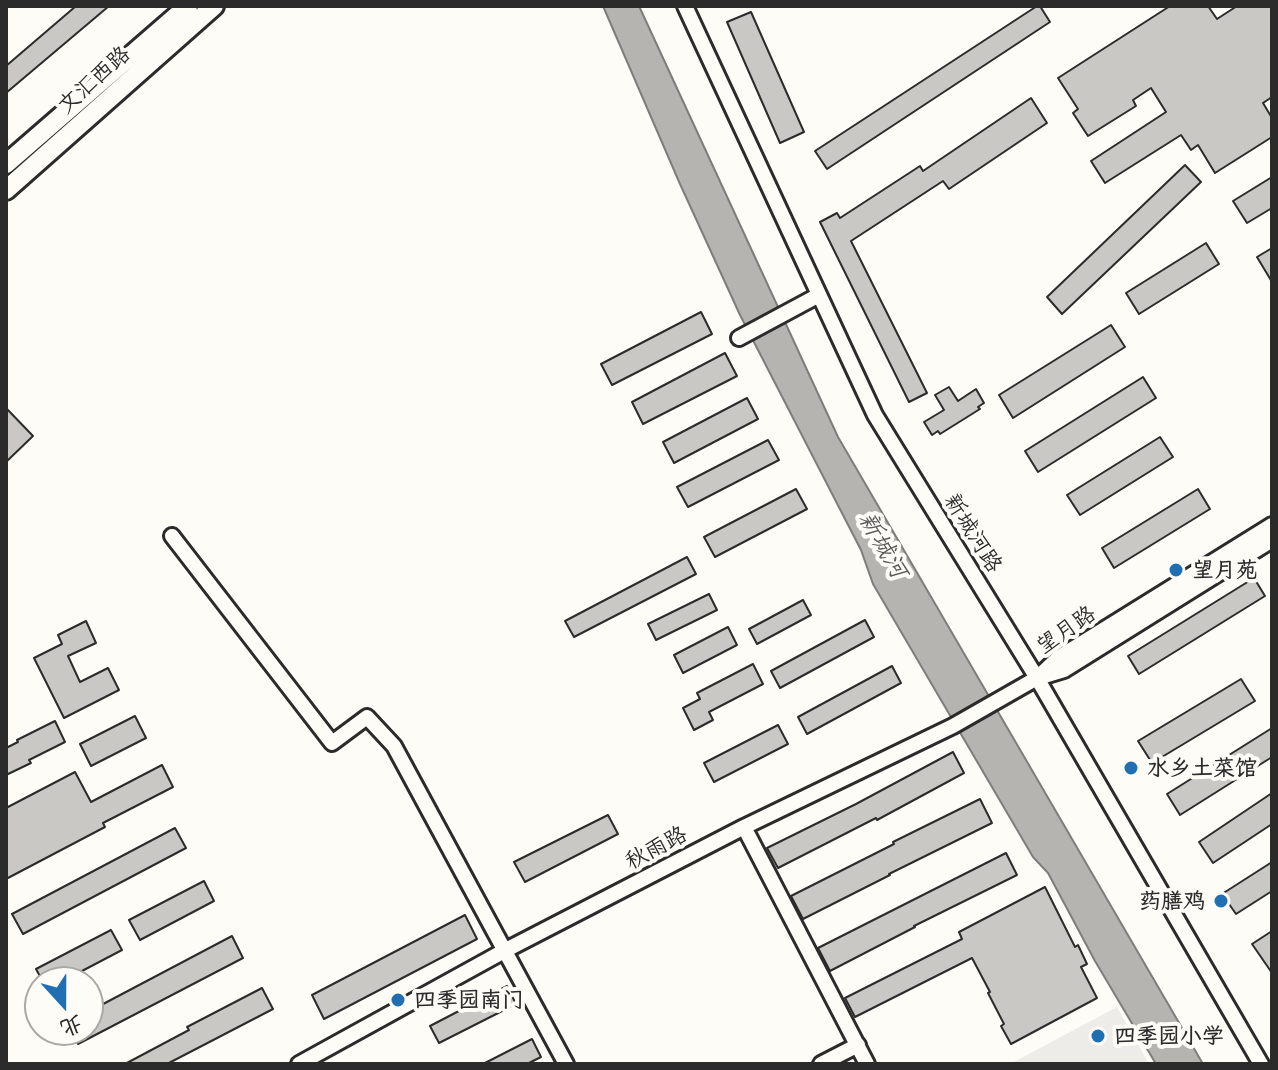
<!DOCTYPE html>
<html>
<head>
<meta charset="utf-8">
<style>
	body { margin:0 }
	#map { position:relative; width:1278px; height:1070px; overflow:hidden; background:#fdfcf7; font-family:Mali,"LXGW WenKai TC",sans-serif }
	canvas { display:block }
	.frame { position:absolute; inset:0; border:8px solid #2b2b2b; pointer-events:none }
	.north { position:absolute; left:24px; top:966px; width:80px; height:80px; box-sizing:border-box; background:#fdfcf7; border:2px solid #a9a8a5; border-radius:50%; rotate:159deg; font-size:22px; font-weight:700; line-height:32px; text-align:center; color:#2b2b2b }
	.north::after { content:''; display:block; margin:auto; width:28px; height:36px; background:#1f6fb2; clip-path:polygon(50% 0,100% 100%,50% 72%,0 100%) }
</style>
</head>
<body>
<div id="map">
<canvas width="1278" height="1070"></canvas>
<div class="frame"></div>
<div class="north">北</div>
</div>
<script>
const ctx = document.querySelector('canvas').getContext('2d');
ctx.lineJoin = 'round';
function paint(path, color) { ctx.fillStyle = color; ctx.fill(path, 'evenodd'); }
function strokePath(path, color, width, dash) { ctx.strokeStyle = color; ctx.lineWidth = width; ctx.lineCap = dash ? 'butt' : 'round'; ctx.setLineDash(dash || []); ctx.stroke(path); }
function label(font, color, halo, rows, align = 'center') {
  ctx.font = font + ' Mali,"LXGW WenKai TC",sans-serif'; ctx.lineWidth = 8; ctx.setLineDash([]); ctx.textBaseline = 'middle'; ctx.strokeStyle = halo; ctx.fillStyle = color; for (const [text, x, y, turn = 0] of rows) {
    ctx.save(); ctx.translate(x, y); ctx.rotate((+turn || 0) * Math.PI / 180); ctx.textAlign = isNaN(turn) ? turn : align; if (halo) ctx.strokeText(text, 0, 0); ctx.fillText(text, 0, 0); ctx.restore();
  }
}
paint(new Path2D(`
	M1117 1007 1149 1064H1010Z`), '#edece8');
const water = new Path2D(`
	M603 6H639L838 437 1203 1064H1156L1095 961 1048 873 1033 857 873 584 861 550 740 315 680 184Z`);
paint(water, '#b5b4b1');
strokePath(water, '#7e7d7b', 2);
const building = new Path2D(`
	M76 6H109L6 93V66Z
	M1037 6H1040L1050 22 827 169 815 151Z
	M1170 6H1208L1217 19 1237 6H1272V97L1263 103 1272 118V137L1215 173 1198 145 1191 150 1181 135 1105 183 1091 161 1166 112 1151 88 1133 100 1136 106 1088 136 1073 113 1078 109 1058 78Z
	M751 12 804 132 780 143 727 22Z
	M1031 98 1047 123 949 189 943 181 851 241 927 393 909 402 820 222 837 213 840 218 920 166 923 171Z
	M1185 165 1201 182 1062 314 1047 297Z
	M1272 177V208L1247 223 1233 201Z
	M1206 243 1219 264 1139 314 1126 293Z
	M1272 248V282L1257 257Z
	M701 312 712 334 612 385 601 364Z
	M1111 325 1125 347 1013 418 999 395Z
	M725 353 737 376 643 424 632 402Z
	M1143 377 1156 398 1038 472 1025 451Z
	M949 387 958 401 976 389 984 403 978 407 980 409 940 434 938 431 932 435 924 422 944 410 935 395Z
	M747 398 758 419 674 463 663 442Z
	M6 408 33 436 6 462Z
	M1160 437 1173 457 1080 515 1067 495Z
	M768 440 779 460 688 507 677 487Z
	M796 489 807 509 715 557 704 537Z
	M1198 489 1210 509 1114 568 1102 548Z
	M687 557 696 574 574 637 565 621Z
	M1254 578 1265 596 1139 674 1128 656Z
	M709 594 717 610 656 640 648 624Z
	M803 600 811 615 757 644 749 629Z
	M865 620 874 637 780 688 771 671Z
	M86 621 96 643 68 656 80 682 108 668 119 690 64 718 34 658 62 644 58 635Z
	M728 627 737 645 683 673 674 655Z
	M753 664 763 684 709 712 713 720 694 730 683 708 700 699 697 693Z
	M892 666 901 683 807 734 798 717Z
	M1241 679 1255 701 1152 763 1138 741Z
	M135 716 146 738 91 766 80 744Z
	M55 721 65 742 29 760 31 763 6 775V748L18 742 17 740Z
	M778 725 788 744 714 782 704 763Z
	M1272 728V757L1180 815 1167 794Z
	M953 752 964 773 877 820 876 818 778 868 767 848 856 804Z
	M162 765 173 787 103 823 105 827 6 879V808L75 772 91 802Z
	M1272 793V824L1213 863 1199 842Z
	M980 799 992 823 889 874 890 875 803 919 791 896 894 844 893 842Z
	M608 815 618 834 525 882 514 862Z
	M175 828 186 848 23 934 12 914Z
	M1006 853 1017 875 914 926 915 927 830 971 818 948Z
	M1272 862V891L1236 914 1222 894Z
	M204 881 214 901 140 940 129 920Z
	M1045 887 1075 947 1078 945 1087 964 1081 967 1097 998 1011 1044 1001 1026 1004 1024 988 993 990 992 972 958 855 1017 845 998 962 939 959 932Z
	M465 915 477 939 324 1019 312 995Z
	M111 930 122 950 61 982H43L36 969Z
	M1272 931V973L1252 944Z
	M232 936 243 958 78 1044 71 1030H88V1012Z
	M507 986 516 1004 439 1043 430 1026Z
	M262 988 273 1009 167 1064H125L189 1030 187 1027Z
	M532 1039 541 1057 527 1064H483Z`);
paint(building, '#c9c8c4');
strokePath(building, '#2b2b2b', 2);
const minor = new Path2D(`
	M685 6 875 415 1037 678 1261 1064
	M739 338 819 295
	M172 536 332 743 367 717 394 746 566 1064
	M1041 677 1064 670 1272 540
	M744 827 867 1064
	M299 1064 504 951 744 827 953 726 1037 678 1058 658 1272 525
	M821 1064 858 1045`);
const major = new Path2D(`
	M6 164 188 6
	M6 190 214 6`);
strokePath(minor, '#2b2b2b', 20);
strokePath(major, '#2b2b2b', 24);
strokePath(minor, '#fdfcf7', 14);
strokePath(major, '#fdfcf7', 18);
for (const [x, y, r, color] of [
	[1176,570,8,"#1f6fb2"],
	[1131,768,8,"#1f6fb2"],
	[1221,901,8,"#1f6fb2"],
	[398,1000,8,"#1f6fb2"],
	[1098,1036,8,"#1f6fb2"]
]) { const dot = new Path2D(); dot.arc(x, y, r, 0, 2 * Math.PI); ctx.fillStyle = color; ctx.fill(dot); strokePath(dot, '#fdfcf7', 3); }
label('22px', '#2b2b2b', '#fdfcf7', [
	["文汇西路",94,80,-42],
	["新城河路",973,533,58],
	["望月路",1066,630,-35],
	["秋雨路",656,848,-28]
]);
label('bold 22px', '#2b2b2b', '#fdfcf7', [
	["望月苑",1192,570],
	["水乡土菜馆",1147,768],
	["药膳鸡",1205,901,"right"],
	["四季园南门",414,1000],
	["四季园小学",1114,1036]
], 'left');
label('italic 24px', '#5b5b5a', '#fdfcf7', [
	["新城河",883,545,60]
]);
</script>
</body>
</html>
